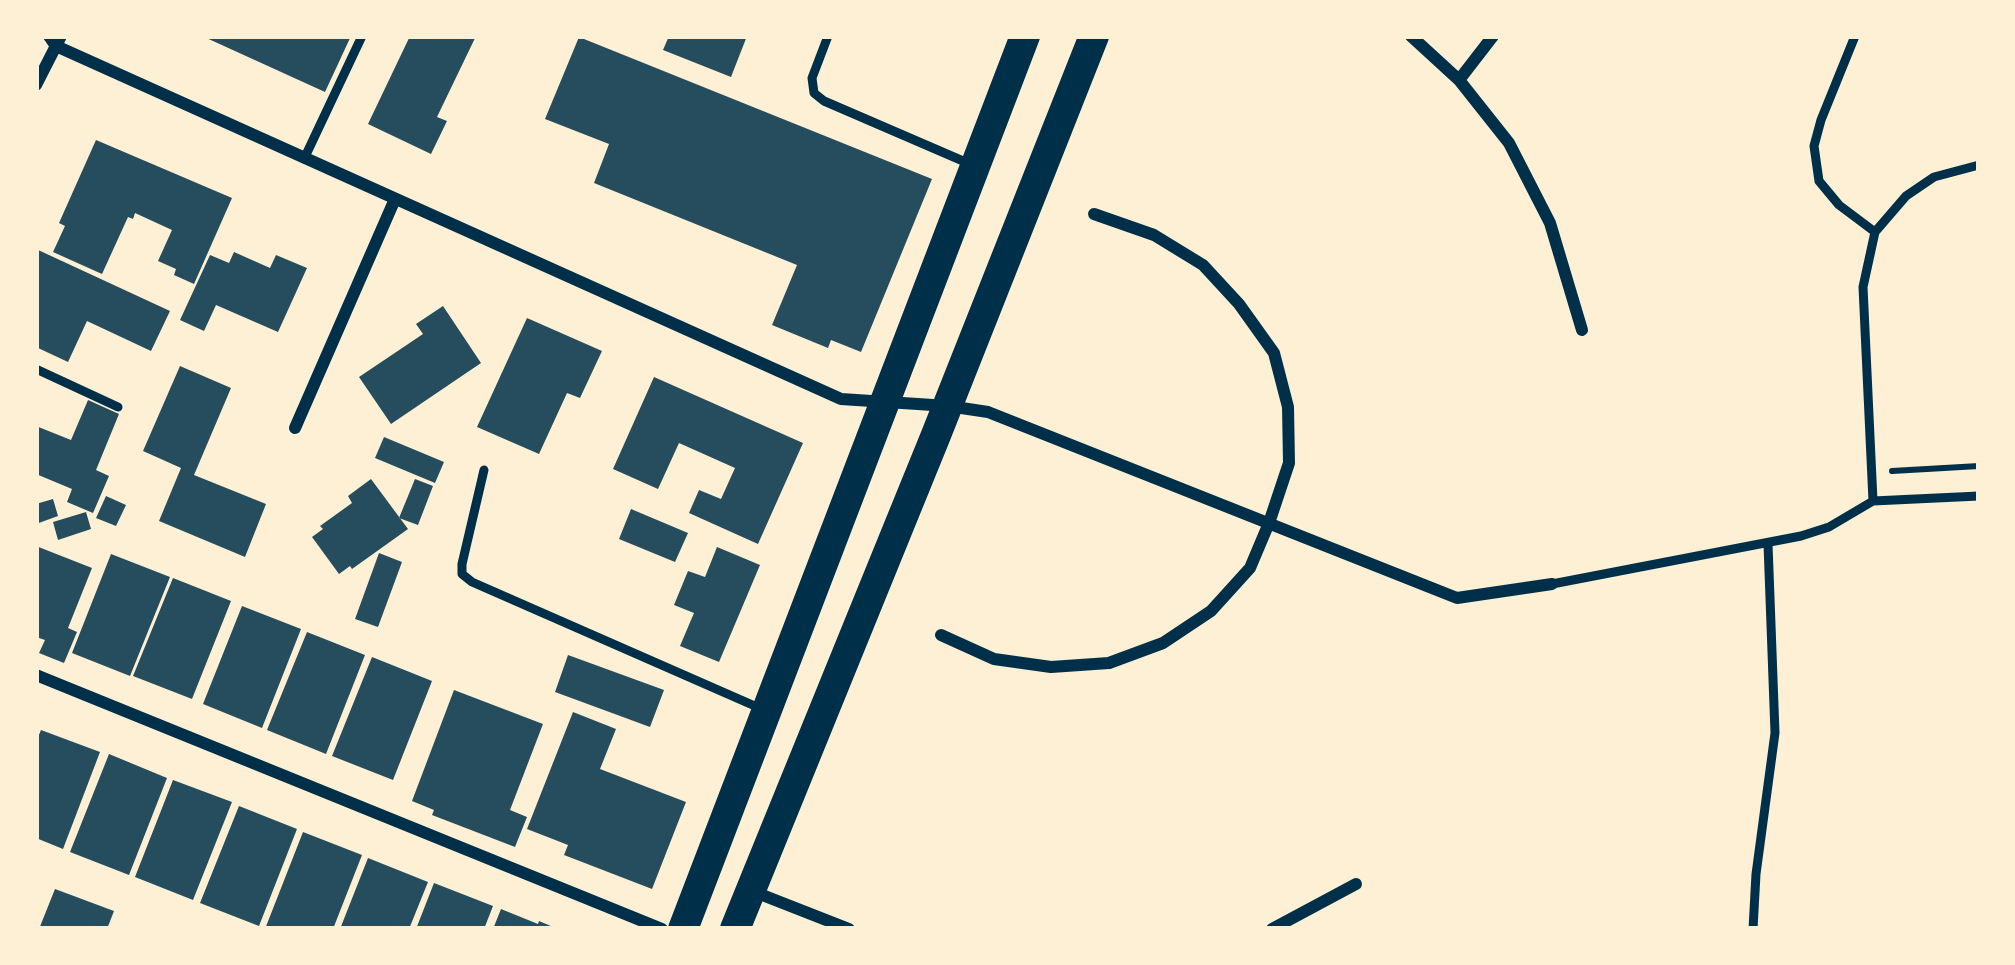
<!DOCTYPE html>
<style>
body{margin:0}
#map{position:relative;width:2015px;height:965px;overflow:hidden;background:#fdf0d5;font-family:"PT Sans",sans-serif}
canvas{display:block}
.frame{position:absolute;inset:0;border:39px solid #fdf0d5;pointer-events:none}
</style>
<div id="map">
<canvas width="2015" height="965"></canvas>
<div class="frame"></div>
</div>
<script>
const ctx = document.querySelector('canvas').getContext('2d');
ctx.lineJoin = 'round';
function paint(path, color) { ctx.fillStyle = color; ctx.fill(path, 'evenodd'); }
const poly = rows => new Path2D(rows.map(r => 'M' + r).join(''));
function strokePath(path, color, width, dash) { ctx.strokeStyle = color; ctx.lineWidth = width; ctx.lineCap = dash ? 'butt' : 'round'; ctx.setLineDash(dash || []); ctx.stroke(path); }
paint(poly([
 [202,36,351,36,325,92],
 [410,36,476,36,437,117,447,121,431,154,368,124],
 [669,36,747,36,731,77,663,50],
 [579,37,932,179,861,352,831,340,828,348,772,325,797,265,594,183,609,144,545,119],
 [96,140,232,198,194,284,174,275,176,269,158,261,172,230,135,213,133,219,128,217,102,274,53,252,65,226,59,223],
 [36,249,170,311,151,351,87,321,68,362,36,347],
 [234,252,270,268,276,255,307,268,278,332,216,305,204,331,180,320,210,255,229,263],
 [443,306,481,363,391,424,359,377,423,334,416,324],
 [527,318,602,351,580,398,567,393,539,454,477,427],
 [180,366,231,388,194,475,266,504,245,557,159,521,181,468,143,451],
 [654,377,803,443,758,544,689,513,699,490,721,499,735,468,679,443,658,489,613,469],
 [88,400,119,414,96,470,109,476,93,513,67,502,72,489,36,474,36,426,71,440],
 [384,437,444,462,435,483,375,458],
 [371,479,408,529,352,569,350,566,339,574,312,537,323,529,320,526,352,503,348,496],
 [415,479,433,486,418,525,399,518],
 [106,496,126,505,116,526,96,518],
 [53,499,58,516,36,524,36,504],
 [631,509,688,533,675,562,619,539],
 [86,512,91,529,58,540,53,522],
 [36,546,92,568,68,628,77,632,64,663,39,653,45,640,36,637],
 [717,547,760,565,719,662,680,646,694,613,674,605,688,571,705,577],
 [379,553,402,562,378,627,355,619],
 [111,554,170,577,130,676,72,653],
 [173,578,231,601,192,699,133,676],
 [242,606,301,629,262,728,203,704],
 [307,632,365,655,326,754,267,730],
 [568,655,664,690,650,727,555,692],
 [372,657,432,681,393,780,332,756],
 [454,690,543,724,510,810,527,817,515,847,432,815,434,810,412,801],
 [573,712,616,729,600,769,686,802,652,889,564,855,568,845,527,829],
 [41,730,100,752,63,849,36,838,36,742],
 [109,754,167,778,129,875,70,852],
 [173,780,232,802,193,900,135,877],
 [239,806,297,829,259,926,200,903],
 [303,832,362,855,333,929,265,929],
 [368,858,428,882,409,929,340,929],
 [434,883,493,906,484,929,416,929],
 [55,889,114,911,107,929,39,929],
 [501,909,538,924,539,921,558,929,493,929]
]), '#264d5e');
strokePath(poly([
 [1892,471,1979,466]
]), '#003049', 6);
strokePath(poly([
 [828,36,812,78,814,93,824,101,970,164],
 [1855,36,1821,120,1814,146,1819,181,1839,205,1875,232],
 [304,159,362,36],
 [36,369,118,407],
 [484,470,462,564,462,574,472,582,764,710],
 [1873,501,1863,287,1875,232,1906,196,1934,177,1979,165],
 [1552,584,1801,536,1829,527,1873,501,1979,496],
 [1753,929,1756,874,1775,733,1768,544]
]), '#003049', 9);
strokePath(poly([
 [49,36,56,46,841,399,948,406,988,412,1457,598,1552,584],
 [1411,36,1459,80,1509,143,1550,223,1582,330],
 [1459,80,1493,36],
 [36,85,61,36],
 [295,428,395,199],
 [941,635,994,659,1051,667,1109,663,1163,643,1211,611,1250,568,1269,523,1289,463,1288,407,1274,353,1239,304,1203,265,1154,235,1094,214],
 [36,675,662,929],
 [752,891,849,929],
 [1272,929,1356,884]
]), '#003049', 12);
strokePath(poly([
 [683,929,1025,36],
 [735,929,936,435,1094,36]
]), '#003049', 30);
</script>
